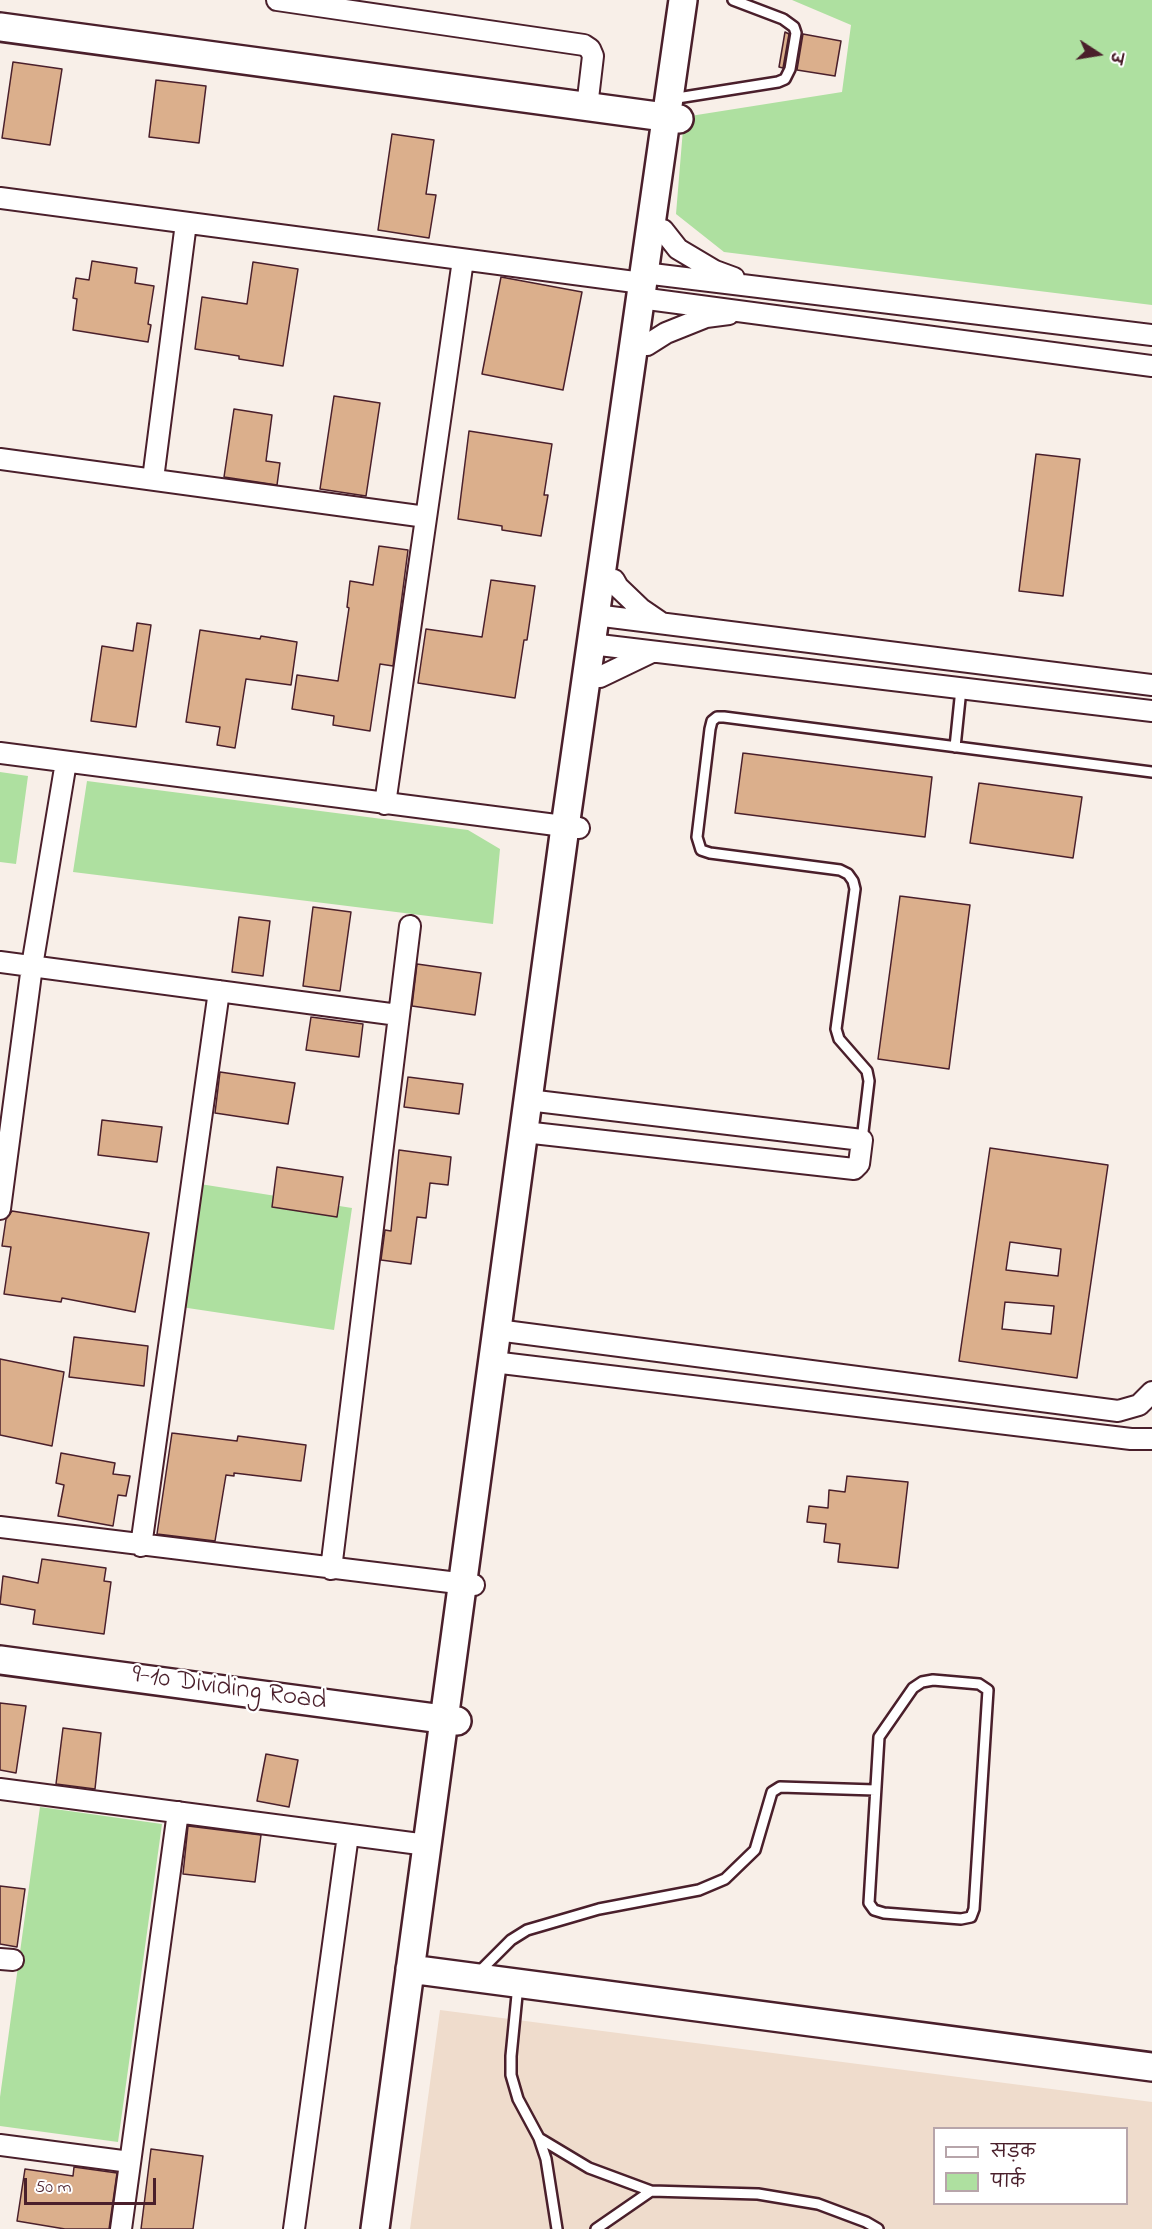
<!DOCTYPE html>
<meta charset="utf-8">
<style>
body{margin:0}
#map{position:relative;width:1152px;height:2229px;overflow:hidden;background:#f8efe8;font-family:"Indie Flower","Playpen Sans Deva",sans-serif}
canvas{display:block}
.legend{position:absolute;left:933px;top:2127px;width:195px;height:78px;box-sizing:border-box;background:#fff;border:2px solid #b7a5aa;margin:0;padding:8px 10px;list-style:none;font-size:18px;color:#4a1f2b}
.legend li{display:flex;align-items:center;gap:12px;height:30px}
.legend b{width:30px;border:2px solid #b7a5aa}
.north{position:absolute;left:1068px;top:24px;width:60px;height:60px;-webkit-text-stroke:4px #fff;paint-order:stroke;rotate:102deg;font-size:16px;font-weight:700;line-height:24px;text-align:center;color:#4a1f2b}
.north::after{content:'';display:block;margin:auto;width:21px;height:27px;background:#4a1f2b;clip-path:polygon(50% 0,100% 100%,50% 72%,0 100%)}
.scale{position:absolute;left:24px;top:2178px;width:132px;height:27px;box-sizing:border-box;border:3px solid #4a1f2b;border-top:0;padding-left:8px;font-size:18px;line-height:21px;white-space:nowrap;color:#4a1f2b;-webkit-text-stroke:4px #fff;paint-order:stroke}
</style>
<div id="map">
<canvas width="1152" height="2229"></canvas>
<ul class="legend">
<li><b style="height:8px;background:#fff"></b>सड़क</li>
<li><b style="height:16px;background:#aee0a0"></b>पार्क</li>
</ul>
<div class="north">उ</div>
<div class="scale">50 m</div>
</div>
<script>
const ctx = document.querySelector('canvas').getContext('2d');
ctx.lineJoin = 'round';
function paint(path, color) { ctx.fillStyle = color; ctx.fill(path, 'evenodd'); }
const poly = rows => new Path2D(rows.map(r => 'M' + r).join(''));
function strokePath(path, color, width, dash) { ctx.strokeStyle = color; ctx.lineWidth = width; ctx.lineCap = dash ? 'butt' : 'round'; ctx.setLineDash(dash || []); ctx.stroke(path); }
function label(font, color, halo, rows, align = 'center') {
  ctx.font = font + ' "Indie Flower",sans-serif'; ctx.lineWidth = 4.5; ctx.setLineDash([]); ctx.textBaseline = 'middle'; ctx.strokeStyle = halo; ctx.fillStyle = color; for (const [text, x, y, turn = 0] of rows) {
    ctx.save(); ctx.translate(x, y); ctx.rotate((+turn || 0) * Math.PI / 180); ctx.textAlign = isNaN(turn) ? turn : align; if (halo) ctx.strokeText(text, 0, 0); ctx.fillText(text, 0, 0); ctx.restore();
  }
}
paint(poly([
 [440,2010,1152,2102,1152,2229,410,2229],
 [934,2128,1126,2128,1126,2204,934,2204]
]), '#efdccc');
paint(poly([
 [792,0,1152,0,1152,305,724,252,676,214,684,117,842,92,851,25],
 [0,772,28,776,16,864,0,862],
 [87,781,468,830,500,849,493,924,73,872],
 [200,1184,352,1208,334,1330,181,1307],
 [40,1807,162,1824,118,2142,0,2126,0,2097]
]), '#aee0a0');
const building = poly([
 [785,32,789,34,783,68,779,67,785,32],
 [803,34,841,41,835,76,797,70,803,34],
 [13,62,62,69,50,145,2,138,13,62],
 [156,80,206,86,199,143,149,137,156,80],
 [392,134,434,140,426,194,436,195,429,238,378,230,392,134],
 [92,261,137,268,135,283,154,286,148,324,151,325,148,342,73,330,77,299,73,298,76,278,89,280,92,261],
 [253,262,298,269,283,366,239,359,239,356,195,349,202,297,247,304,253,262],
 [501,277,582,292,563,390,482,374,501,277],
 [334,396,380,403,366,496,320,489,334,396],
 [234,409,272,415,266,461,280,463,277,485,224,477,234,409],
 [469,431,552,444,544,495,548,495,541,536,502,530,502,526,458,519,469,431],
 [1036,454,1080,459,1063,596,1019,591,1036,454],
 [379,546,408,550,393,666,380,664,370,731,333,725,334,716,292,709,297,675,338,681,349,608,347,607,350,581,373,585,379,546],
 [491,580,535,586,527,640,524,640,515,698,418,683,426,629,482,637,491,580],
 [137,623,151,625,136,727,91,721,102,646,133,651,137,623],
 [200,630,260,639,261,636,297,642,291,685,246,679,235,748,217,745,220,727,186,722,200,630],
 [743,753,932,777,925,837,735,813,743,753],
 [979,783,1082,797,1073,858,970,843,979,783],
 [900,896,970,905,949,1069,878,1059,900,896],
 [313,907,351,912,340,991,303,986,313,907],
 [239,917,270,921,263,976,232,972,239,917],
 [417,964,481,973,475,1015,412,1006,417,964],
 [311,1017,363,1024,359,1057,306,1050,311,1017],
 [220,1072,295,1083,288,1124,215,1113,220,1072],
 [408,1077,463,1084,459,1114,404,1107,408,1077],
 [102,1120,162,1127,157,1162,98,1155,102,1120],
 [990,1148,1108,1165,1077,1378,959,1361,990,1148],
 [1010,1242,1061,1249,1058,1276,1006,1270,1010,1242],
 [1005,1302,1054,1306,1051,1334,1002,1329,1005,1302],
 [399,1150,451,1157,448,1185,430,1183,426,1218,417,1217,411,1264,381,1260,385,1230,391,1231,399,1150],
 [277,1167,343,1177,337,1217,272,1207,277,1167],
 [12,1211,149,1233,135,1312,62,1298,61,1302,4,1294,11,1247,2,1246,6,1219,12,1211],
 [74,1337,148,1346,144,1386,69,1377,74,1337],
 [0,1359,64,1372,52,1446,0,1435,0,1359],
 [172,1433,237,1441,238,1436,306,1445,301,1481,234,1473,234,1476,226,1475,215,1541,157,1534,172,1433],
 [61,1453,115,1463,113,1474,130,1476,126,1496,118,1495,113,1526,58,1516,64,1485,56,1483,61,1453],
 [847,1476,908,1482,898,1568,838,1562,840,1544,824,1542,826,1524,807,1522,809,1506,828,1508,829,1490,845,1492,847,1476],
 [42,1559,106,1568,104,1581,111,1582,104,1634,33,1624,35,1610,0,1604,3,1576,38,1583,42,1559],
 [0,1703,26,1706,16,1773,0,1770,0,1703],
 [63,1728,101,1733,95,1789,56,1784,63,1728],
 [266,1754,298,1760,289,1807,257,1801,266,1754],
 [188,1826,261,1835,255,1882,183,1874,188,1826],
 [0,1886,25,1889,17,1947,0,1944,0,1886],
 [151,2149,203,2156,193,2229,141,2229,151,2149],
 [74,2167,117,2173,109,2229,65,2229,17,2221,25,2169,73,2176,74,2167]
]);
paint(building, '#dbaf8c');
strokePath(building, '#4a1f2b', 1.5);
const lane = poly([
 [671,99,778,82,785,79,790,69,796,33,794,27,783,19,733,0],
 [955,747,961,689],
 [862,1140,869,1081,867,1071,839,1039,836,1029,855,889,853,881,848,874,840,870,710,853,701,850,697,837,710,729,712,721,717,717,724,717,1152,772],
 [933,1680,979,1684,988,1690,974,1909,971,1917,961,1919,884,1913,874,1910,869,1903,879,1737,913,1688,922,1682,933,1680],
 [478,1973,511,1940,527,1930,599,1909,699,1890,725,1879,755,1850,772,1792,780,1787,875,1790],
 [518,1985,511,2056,511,2075,518,2099,539,2138,589,2168,651,2191,758,2194,818,2204,866,2222,878,2229],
 [539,2138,546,2159,557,2229],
 [596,2229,651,2191]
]);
const street = poly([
 [277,0,584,45,590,49,593,56,587,107],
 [0,198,642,283],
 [663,230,678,249,715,271,734,278],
 [644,273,1152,335],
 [640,298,1152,366],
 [647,345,666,333,706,317,729,314],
 [0,459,426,517],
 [153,479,186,223],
 [614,580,618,587,641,609,660,622],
 [595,615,1152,685],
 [591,644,1152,711],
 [600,677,652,652],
 [0,753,579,828],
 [385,804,463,260],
 [0,962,398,1015],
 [524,1132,854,1169,859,1164,862,1140,528,1100],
 [0,1209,32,966,66,762],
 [497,1330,1118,1411,1139,1405,1152,1392],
 [493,1362,1131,1439,1152,1439],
 [0,1527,474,1585],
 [141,1546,219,991],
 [331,1569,410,926],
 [0,1789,427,1845],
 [0,1959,13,1960],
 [0,2145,130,2162],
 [121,2229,178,1812],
 [294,2229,348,1835]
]);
const secondary = poly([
 [0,27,679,119],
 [0,1660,457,1721],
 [410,1969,1152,2067],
 [375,2229,565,827,683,0]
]);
strokePath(lane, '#4a1f2b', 14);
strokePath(street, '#4a1f2b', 24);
strokePath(secondary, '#4a1f2b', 32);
strokePath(lane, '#fff', 9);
strokePath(street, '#fff', 20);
strokePath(secondary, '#fff', 27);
label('27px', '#4a1f2b', '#fff', [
 ["9-10 Dividing Road",229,1690,8]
]);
</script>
